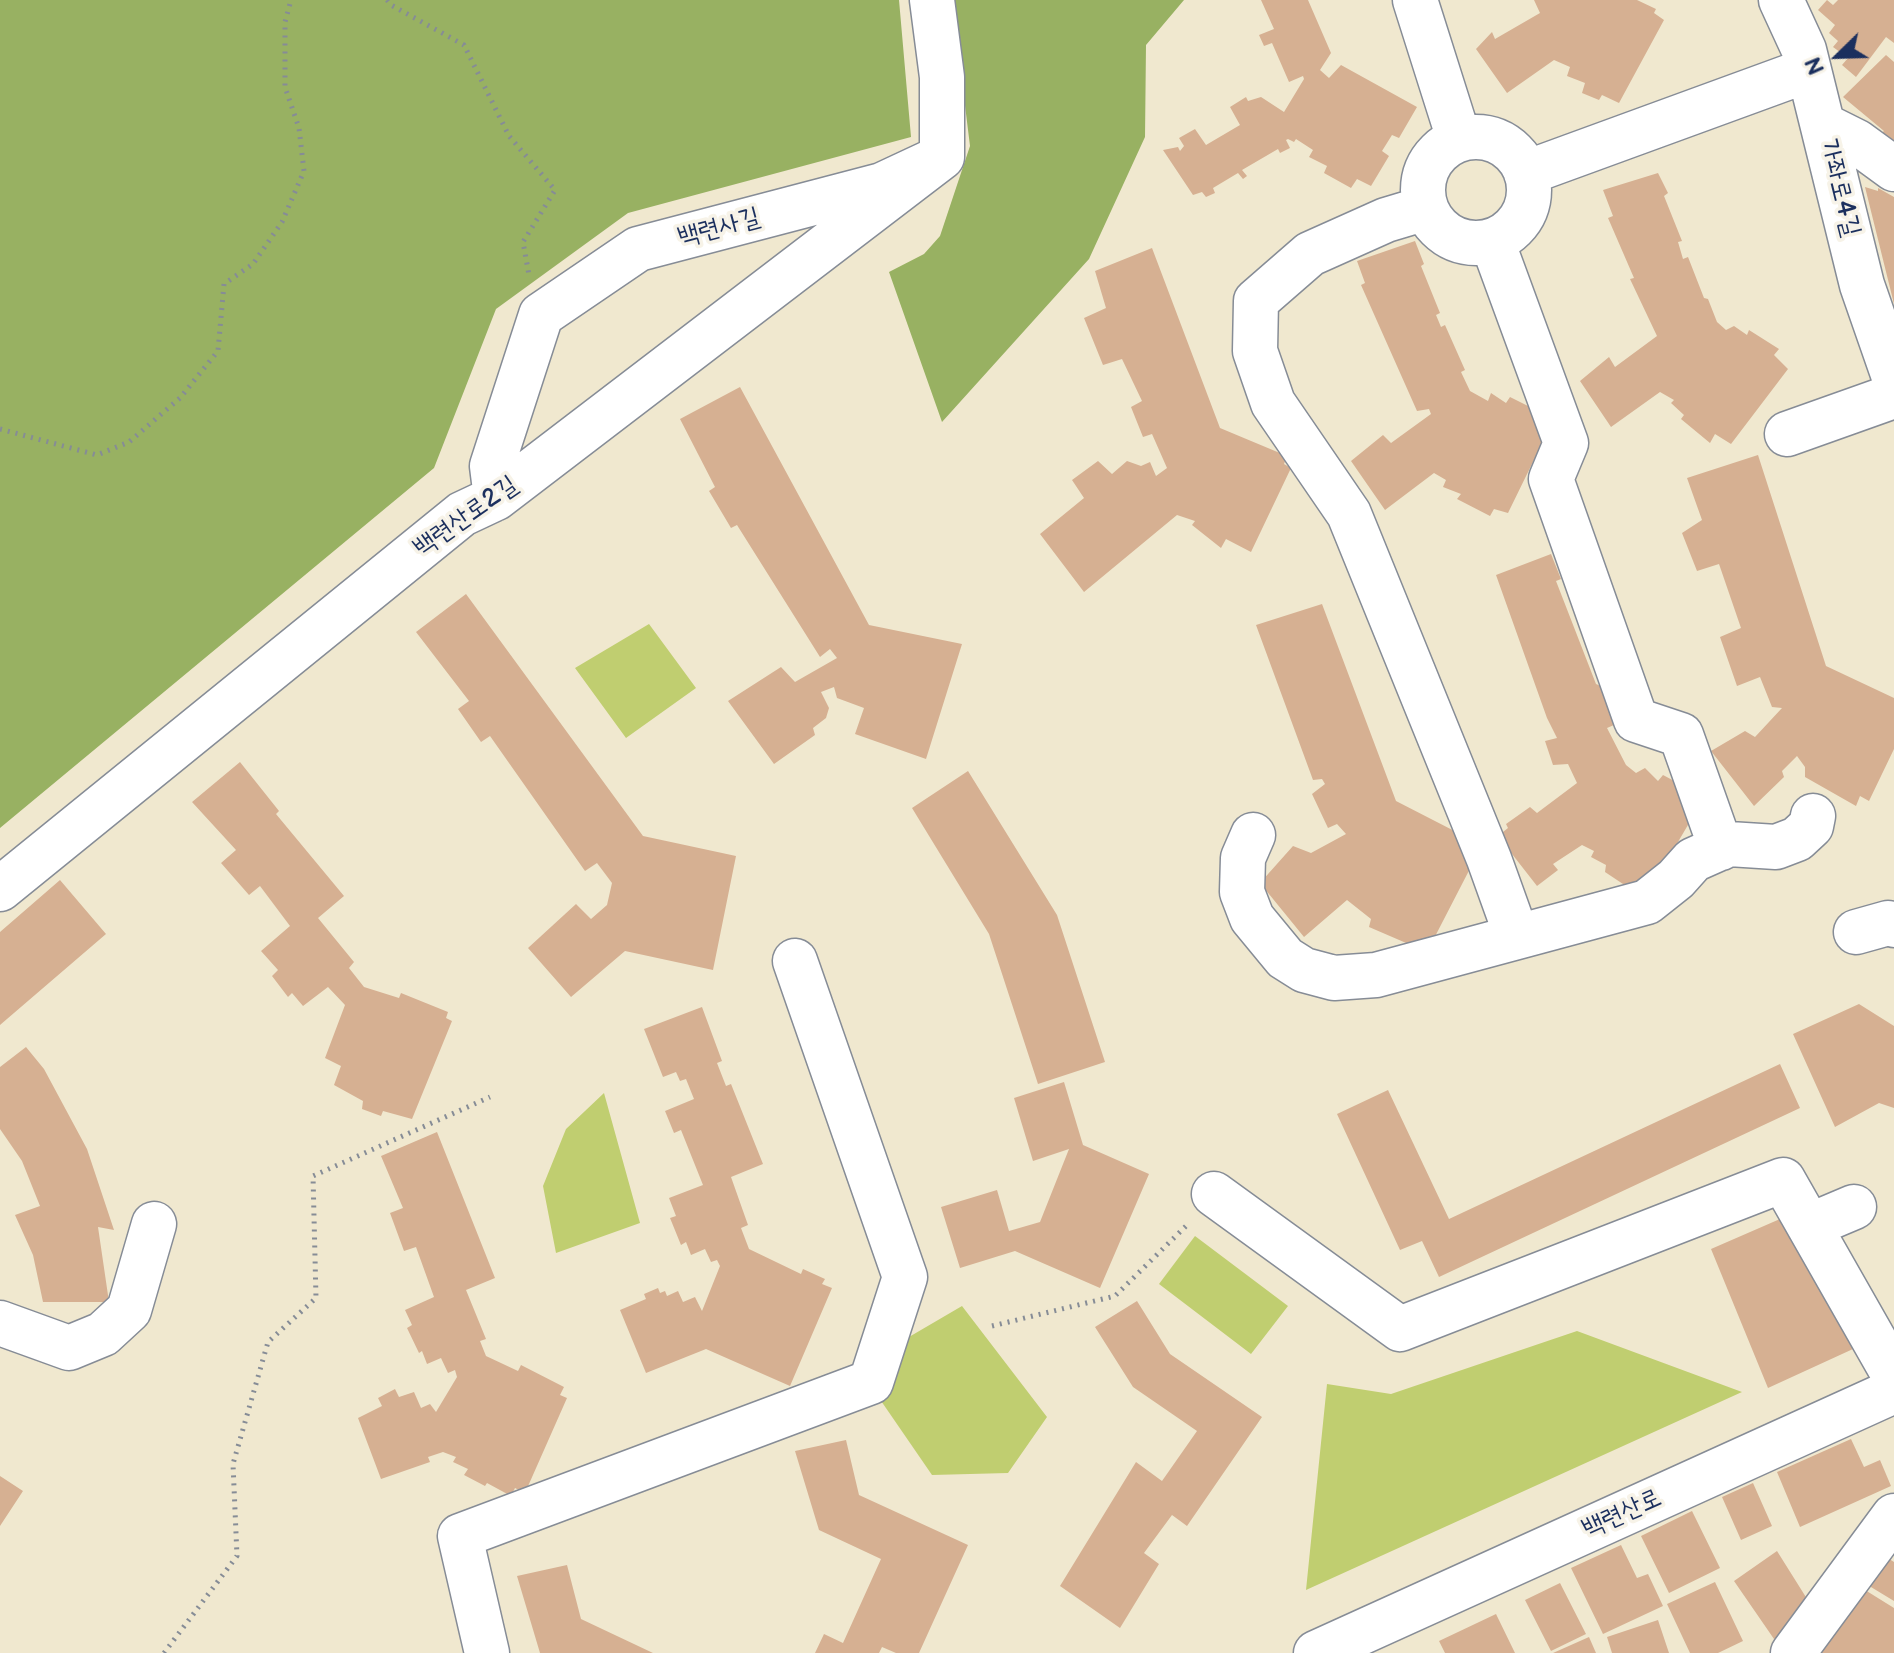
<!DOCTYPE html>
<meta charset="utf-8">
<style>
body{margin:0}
#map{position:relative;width:1894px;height:1653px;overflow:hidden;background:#f0e8cf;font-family:"Balsamiq Sans",sans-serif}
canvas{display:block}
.north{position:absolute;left:1798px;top:16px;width:80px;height:80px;-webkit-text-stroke:6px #f7f3e8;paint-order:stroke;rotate:247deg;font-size:22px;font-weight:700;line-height:32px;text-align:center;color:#1b2f5e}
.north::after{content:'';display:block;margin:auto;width:28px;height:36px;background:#1b2f5e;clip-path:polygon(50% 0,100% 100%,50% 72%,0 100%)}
</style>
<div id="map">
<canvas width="1894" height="1653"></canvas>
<div class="north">N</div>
</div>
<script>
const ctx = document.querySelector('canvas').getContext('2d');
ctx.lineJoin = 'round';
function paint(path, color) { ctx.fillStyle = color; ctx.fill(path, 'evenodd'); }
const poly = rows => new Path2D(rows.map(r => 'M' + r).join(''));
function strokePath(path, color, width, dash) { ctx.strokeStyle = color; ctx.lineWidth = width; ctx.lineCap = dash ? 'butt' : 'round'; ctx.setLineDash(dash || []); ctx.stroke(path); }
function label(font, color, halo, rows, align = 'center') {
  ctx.font = font + ' "Balsamiq Sans","Poor Story",sans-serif'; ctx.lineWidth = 7; ctx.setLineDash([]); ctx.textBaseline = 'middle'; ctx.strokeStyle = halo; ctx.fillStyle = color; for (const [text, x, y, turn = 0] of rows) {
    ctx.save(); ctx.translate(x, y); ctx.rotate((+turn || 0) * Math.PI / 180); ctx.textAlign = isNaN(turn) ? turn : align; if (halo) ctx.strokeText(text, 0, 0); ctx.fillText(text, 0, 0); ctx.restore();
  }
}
paint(poly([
 [649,624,696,688,626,738,575,668],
 [604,1093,640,1223,556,1253,543,1186,566,1129],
 [1195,1236,1288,1306,1251,1354,1159,1284],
 [962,1306,1047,1417,1008,1473,932,1475,877,1395,897,1344],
 [1577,1331,1742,1392,1306,1590,1327,1384,1391,1394]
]), '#c0ce70');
paint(poly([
 [0,0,899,0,911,137,628,213,496,309,434,468,0,828],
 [952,0,1184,0,1146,45,1145,137,1089,259,942,422,889,272,924,254,940,236,970,146]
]), '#98b162');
paint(poly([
 [1261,0,1308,0,1331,53,1320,70,1329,78,1341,65,1417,107,1399,138,1392,135,1382,151,1389,156,1371,186,1357,179,1351,188,1324,173,1327,166,1309,157,1313,150,1296,139,1294,142,1288,139,1286,140,1290,148,1280,153,1278,149,1242,170,1247,176,1243,179,1238,173,1213,188,1215,193,1206,197,1202,192,1193,195,1163,150,1178,147,1180,151,1184,146,1179,138,1195,129,1206,145,1240,125,1230,107,1246,97,1248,101,1261,97,1284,112,1304,79,1303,76,1289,82,1272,43,1264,46,1259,35,1274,29],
 [1534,0,1637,0,1656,9,1654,13,1664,20,1619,103,1602,95,1599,100,1582,93,1585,83,1567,76,1570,67,1554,60,1507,93,1476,49,1492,32,1495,39,1540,13],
 [1827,0,1833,5,1838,0,1894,0,1894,43,1886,37,1856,77,1842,65,1848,58,1833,47,1838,41,1829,33,1835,25,1818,10],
 [1886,55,1894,62,1894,152,1878,136,1884,131,1843,97],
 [1658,173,1668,193,1664,196,1682,241,1678,242,1683,259,1688,257,1704,298,1708,299,1717,322,1726,330,1734,326,1747,335,1749,330,1779,349,1774,355,1788,369,1731,444,1715,434,1710,443,1681,419,1684,415,1671,403,1674,400,1660,392,1611,427,1580,381,1609,357,1615,367,1657,336,1630,279,1634,278,1608,218,1613,216,1603,190],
 [1865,187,1878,191,1878,188,1894,197,1894,304],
 [1415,241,1424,264,1421,266,1440,313,1436,315,1441,327,1445,325,1465,370,1461,372,1470,391,1488,401,1491,393,1506,403,1510,397,1540,412,1550,427,1508,513,1494,509,1490,516,1457,499,1461,494,1443,487,1446,480,1434,473,1385,510,1351,461,1383,435,1391,443,1431,414,1429,409,1417,411,1361,285,1365,283,1357,261],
 [1152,248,1220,428,1287,456,1284,464,1291,468,1251,552,1226,539,1221,548,1192,525,1195,521,1177,515,1084,592,1040,534,1084,498,1072,480,1098,461,1112,474,1127,461,1141,466,1150,462,1156,476,1167,468,1152,434,1143,437,1131,407,1142,401,1122,359,1103,365,1084,318,1106,308,1095,271],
 [740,387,869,625,962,644,926,759,855,734,864,708,837,698,834,687,821,692,829,708,826,718,813,728,815,735,774,764,728,701,781,667,795,682,837,658,830,649,820,657,737,525,731,528,709,491,715,487,680,419],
 [1758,455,1826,666,1894,698,1894,749,1869,801,1860,796,1856,806,1805,777,1805,767,1797,756,1782,771,1784,777,1754,806,1711,751,1745,731,1755,737,1782,708,1772,707,1760,677,1737,686,1720,637,1741,628,1719,564,1697,571,1682,533,1702,520,1687,478],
 [1551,554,1561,579,1556,581,1596,684,1603,687,1614,725,1607,728,1626,765,1636,773,1645,768,1658,781,1663,775,1693,791,1698,808,1652,886,1637,881,1632,890,1605,872,1606,865,1591,857,1594,851,1582,845,1553,864,1558,870,1537,886,1498,836,1508,828,1506,824,1530,807,1537,813,1577,783,1568,764,1553,765,1545,741,1557,738,1547,718,1496,575],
 [466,594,643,836,736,856,713,970,625,951,571,997,528,948,576,904,591,919,607,905,612,883,597,863,585,871,490,736,481,742,458,709,469,701,416,632],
 [1322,604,1396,801,1468,838,1476,857,1427,952,1369,927,1371,919,1347,900,1304,937,1260,883,1293,846,1311,853,1346,834,1337,824,1328,828,1312,794,1325,784,1322,779,1313,780,1256,625],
 [240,762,279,811,276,814,344,896,318,918,354,962,349,968,364,987,399,998,401,993,448,1012,446,1018,452,1021,412,1119,383,1111,381,1116,362,1109,363,1101,334,1085,341,1066,325,1058,345,1005,328,987,303,1006,292,993,288,997,272,976,278,970,261,951,290,926,260,886,249,895,221,863,236,850,192,802],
 [968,771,1057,915,1105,1062,1038,1084,989,934,912,808],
 [60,880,106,934,0,1025,0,932],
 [1859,1004,1894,1026,1894,1108,1879,1103,1835,1127,1793,1034],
 [702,1007,722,1061,717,1063,726,1086,731,1084,763,1164,731,1177,748,1225,741,1228,749,1249,801,1274,803,1269,825,1279,822,1284,832,1288,790,1386,706,1349,646,1373,620,1310,646,1299,644,1294,658,1288,660,1293,665,1291,667,1296,678,1291,683,1302,695,1297,702,1311,720,1266,717,1260,711,1262,705,1249,691,1255,686,1242,681,1245,670,1218,676,1216,669,1198,703,1185,681,1130,674,1133,665,1111,694,1099,686,1079,680,1081,676,1072,663,1077,644,1029],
 [26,1047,44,1069,87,1149,114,1230,98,1227,109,1302,43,1302,33,1255,15,1215,40,1206,22,1161,0,1129,0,1067],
 [1780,1064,1800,1108,1439,1277,1422,1241,1400,1250,1337,1114,1388,1090,1449,1219],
 [1064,1082,1083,1145,1149,1174,1100,1288,1015,1251,960,1268,941,1207,997,1190,1009,1231,1040,1222,1069,1149,1033,1161,1014,1098],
 [437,1132,495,1278,466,1290,486,1339,480,1341,486,1356,518,1371,521,1365,564,1387,560,1395,567,1398,525,1493,515,1488,511,1496,487,1483,485,1486,464,1475,468,1469,453,1462,456,1457,443,1452,428,1457,430,1462,381,1479,358,1418,382,1406,378,1398,395,1389,399,1397,414,1392,421,1408,430,1404,436,1412,457,1377,455,1370,448,1373,441,1358,427,1364,422,1351,419,1353,407,1328,412,1325,405,1310,434,1297,416,1247,404,1251,390,1213,403,1208,381,1156],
 [1780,1219,1853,1349,1768,1388,1711,1249],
 [1137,1301,1170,1354,1262,1417,1187,1526,1172,1515,1144,1553,1159,1564,1120,1628,1060,1586,1136,1462,1162,1481,1197,1431,1133,1387,1095,1327],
 [1851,1439,1864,1467,1880,1460,1891,1486,1800,1527,1777,1472],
 [846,1440,859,1495,968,1545,919,1653,896,1653,882,1647,879,1653,815,1653,824,1634,843,1643,881,1559,819,1530,795,1451],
 [0,1476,23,1491,0,1526],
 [1753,1483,1772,1526,1741,1540,1722,1497],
 [1692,1511,1720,1568,1669,1593,1641,1536],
 [1621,1545,1637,1578,1648,1574,1663,1606,1603,1634,1571,1568],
 [1777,1551,1809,1602,1798,1624,1774,1639,1734,1581],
 [1883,1555,1894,1562,1894,1601,1866,1584],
 [567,1565,581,1619,653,1653,540,1653,517,1576],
 [1715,1582,1743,1641,1718,1653,1690,1653,1667,1604],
 [1560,1583,1586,1634,1551,1651,1525,1600],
 [1857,1585,1894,1608,1894,1653,1815,1653],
 [1496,1614,1515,1653,1445,1653,1439,1641],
 [1658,1620,1669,1653,1612,1653,1607,1637],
 [1589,1637,1596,1653,1553,1653]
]), '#d6b092');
const street = poly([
 [1415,0,1459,139],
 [1781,0,1804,50,1862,285,1894,377],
 [1823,125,1857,142,1894,169],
 '1423 190a53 53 0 1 1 106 0a53 53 0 1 1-106 0Z',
 [1526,173,1808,70],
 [1426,208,1386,220,1310,254,1256,301,1255,351,1273,403,1349,514,1489,859,1517,937],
 [1492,241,1566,443,1551,479,1636,720,1681,735,1721,848],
 [1787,434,1894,396],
 [496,498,492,466,541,315,638,249,882,185,942,157,942,77,932,0],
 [1253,835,1243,858,1242,892,1252,918,1285,958,1304,970,1334,978,1376,975,1647,902,1676,879,1693,860,1729,844,1776,847,1797,839,1811,826,1813,816],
 [0,889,462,514,496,498,942,157],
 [1856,932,1888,923,1894,925],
 [1214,1194,1400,1329,1783,1180,1894,1375],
 [1809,1226,1854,1207],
 [0,1323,69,1348,103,1334,129,1310,154,1224],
 [487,1653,460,1536,871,1382,905,1277,795,961],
 [1793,1653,1894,1516]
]);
const secondary = poly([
 [1316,1653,1894,1391]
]);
strokePath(street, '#868c96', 47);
strokePath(secondary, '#868c96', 47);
strokePath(poly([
 [387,0,391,5,464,45,509,136,555,190,523,242,529,275],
 [0,429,97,455,129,442,180,398,218,351,224,284,253,264,282,222,304,171,299,128,285,87,285,22,291,0],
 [992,1326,1115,1296,1187,1225],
 [164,1653,237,1556,233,1464,268,1342,316,1298,313,1176,490,1097]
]), '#868c96', 5, [2, 6]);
strokePath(street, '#fff', 44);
strokePath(secondary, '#fff', 44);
label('26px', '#1b2f5e', '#f7f3e8', [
 ["가좌로4길",1839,188,76],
 ["백련사길",719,228,-15],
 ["백련산로2길",466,517,-35],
 ["백련산로",1622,1514,-24]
]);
</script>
